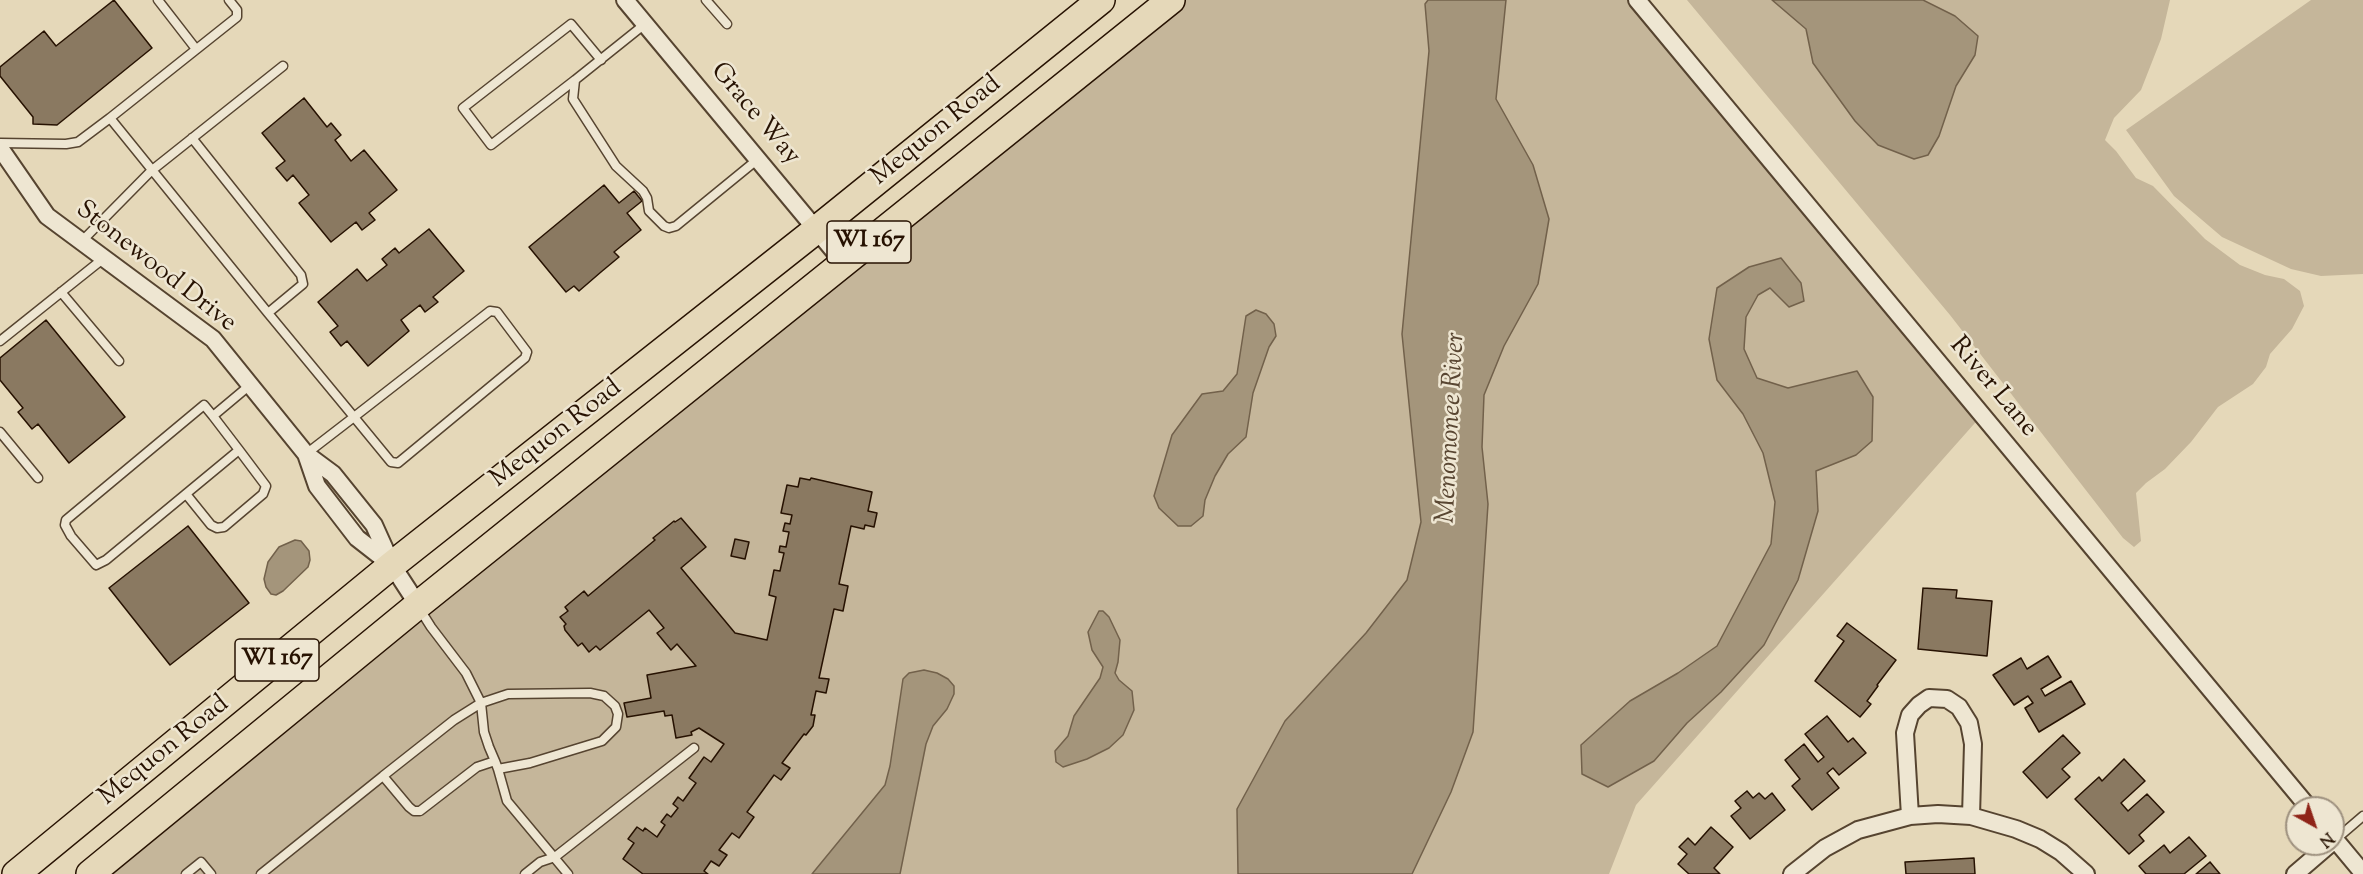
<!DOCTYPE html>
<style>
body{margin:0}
#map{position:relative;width:2363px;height:874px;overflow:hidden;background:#e5d8b9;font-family:"Sorts Mill Goudy",serif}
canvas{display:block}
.north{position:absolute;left:2285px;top:796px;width:60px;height:60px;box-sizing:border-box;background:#eee6d2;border:2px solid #9e917f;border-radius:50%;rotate:140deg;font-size:16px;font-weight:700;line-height:24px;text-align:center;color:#271202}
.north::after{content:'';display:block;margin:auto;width:21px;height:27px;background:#8f2418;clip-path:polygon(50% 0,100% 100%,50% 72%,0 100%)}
</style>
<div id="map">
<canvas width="2363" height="874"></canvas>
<div class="north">N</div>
</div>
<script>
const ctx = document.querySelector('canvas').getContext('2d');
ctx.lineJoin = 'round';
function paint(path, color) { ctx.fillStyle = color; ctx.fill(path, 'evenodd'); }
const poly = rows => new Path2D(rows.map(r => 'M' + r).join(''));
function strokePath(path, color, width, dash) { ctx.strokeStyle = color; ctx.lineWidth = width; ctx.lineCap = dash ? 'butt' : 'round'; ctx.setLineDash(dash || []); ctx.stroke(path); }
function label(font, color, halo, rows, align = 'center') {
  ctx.font = font + ' "Sorts Mill Goudy",serif'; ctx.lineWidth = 5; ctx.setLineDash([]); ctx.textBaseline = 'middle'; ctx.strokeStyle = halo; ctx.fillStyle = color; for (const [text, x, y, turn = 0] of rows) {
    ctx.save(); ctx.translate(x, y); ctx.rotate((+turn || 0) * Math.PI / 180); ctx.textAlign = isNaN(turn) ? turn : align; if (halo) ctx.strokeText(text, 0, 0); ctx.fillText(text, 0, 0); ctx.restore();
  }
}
paint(poly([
 [1171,0,1637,0,1982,415,1636,805,1609,874,94,874],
 [1687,0,2170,0,2161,39,2141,90,2114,118,2105,140,2116,151,2136,178,2153,186,2205,239,2240,265,2265,275,2284,279,2300,291,2304,306,2292,329,2270,354,2266,367,2253,384,2218,407,2191,442,2165,469,2146,483,2136,493,2141,541,2134,547,2123,538,1950,315],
 [2311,0,2363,0,2363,274,2321,276,2291,269,2222,237,2174,196,2126,130]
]), '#c5b69a');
const water = poly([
 [1428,0,1506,0,1496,99,1533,165,1549,219,1538,284,1504,346,1484,395,1482,447,1488,504,1473,732,1451,792,1412,874,1238,874,1237,809,1285,721,1366,633,1407,580,1421,522,1402,334,1429,51,1425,4,1428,0],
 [1772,0,1923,0,1955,16,1978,36,1975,55,1956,86,1939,136,1928,155,1914,159,1878,145,1855,121,1813,63,1806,29,1772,0],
 [1781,258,1801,283,1804,301,1789,307,1770,288,1758,295,1746,317,1744,349,1757,378,1788,388,1857,371,1873,397,1872,441,1856,455,1816,471,1818,511,1798,580,1764,645,1721,692,1687,723,1654,761,1608,787,1582,774,1581,745,1630,701,1678,673,1717,646,1771,544,1775,502,1763,453,1743,414,1717,380,1709,339,1717,288,1749,267,1781,258],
 [1256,310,1266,314,1274,324,1276,336,1269,347,1253,393,1246,437,1228,454,1215,476,1205,500,1203,516,1191,526,1178,526,1159,508,1154,496,1172,435,1202,394,1223,391,1237,374,1246,316,1256,310],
 [295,540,301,541,309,551,310,560,308,567,283,591,276,595,271,594,266,587,264,579,268,562,279,547,295,540],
 [1099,611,1103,611,1109,617,1120,640,1118,662,1115,673,1119,680,1132,691,1134,710,1123,735,1109,748,1087,759,1063,767,1056,762,1055,751,1068,736,1074,716,1100,678,1103,667,1092,650,1088,632,1099,611],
 [924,670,937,673,948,679,954,686,954,694,947,709,933,726,926,744,900,874,812,874,885,785,890,766,903,679,909,673,924,670]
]);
paint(water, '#a4957b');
strokePath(water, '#72614b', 1.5);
const building = poly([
 [114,0,152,48,57,125,33,124,33,117,0,76,0,67,44,31,56,46,114,0],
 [304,98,327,127,331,123,341,135,335,140,351,161,364,150,397,190,369,213,375,220,362,230,356,222,331,242,299,203,309,195,293,175,287,181,276,168,285,161,262,133,304,98],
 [604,185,619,203,634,191,642,201,627,213,641,230,614,252,619,257,601,272,579,291,574,286,566,292,529,247,604,185],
 [429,229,464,271,433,297,438,302,425,312,420,305,401,320,409,331,368,366,347,341,341,346,330,332,338,326,318,302,357,269,367,281,387,265,382,259,395,248,399,253,429,229],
 [46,320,125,417,69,463,38,424,32,429,18,412,23,408,0,380,0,358,46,320],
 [800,478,810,480,811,478,872,492,868,511,877,513,874,527,865,525,864,529,851,526,839,584,848,586,843,611,834,609,819,678,829,679,826,693,816,691,811,715,815,715,813,726,806,735,804,734,782,763,790,768,781,780,774,775,747,812,754,817,739,838,732,833,719,850,727,855,719,866,711,861,704,871,708,874,643,874,623,859,634,843,628,839,637,827,643,831,645,828,657,837,665,825,661,822,667,814,671,817,678,808,673,804,678,797,683,801,696,783,689,778,704,757,711,762,724,744,699,728,691,732,692,735,676,738,672,715,665,716,664,711,627,717,624,703,651,698,647,675,696,666,677,644,671,650,657,633,664,628,649,610,600,650,596,646,589,652,582,643,578,646,565,630,564,626,566,624,560,617,568,611,565,607,584,591,588,596,655,540,653,538,674,521,675,522,681,518,706,547,681,568,735,633,767,640,776,597,769,595,774,570,780,571,784,553,779,552,780,546,786,547,789,532,783,531,785,523,790,524,792,515,781,513,787,485,798,487,800,478],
 [188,526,249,603,170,665,109,588,188,526],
 [735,539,749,542,745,559,731,556,735,539],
 [1923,588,1957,590,1956,598,1992,601,1987,656,1918,649,1923,588],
 [1847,623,1896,660,1877,685,1878,686,1867,701,1871,704,1860,717,1815,681,1844,641,1837,636,1847,623],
 [2048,656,2061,677,2041,689,2045,696,2071,681,2085,704,2039,732,2025,708,2033,703,2028,696,2014,705,1993,675,2021,658,2027,669,2048,656],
 [1827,716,1848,742,1853,738,1866,753,1839,775,1833,768,1827,773,1839,788,1812,810,1792,786,1800,779,1785,760,1804,744,1818,762,1824,757,1805,734,1827,716],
 [2063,735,2080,753,2062,769,2070,777,2047,798,2023,772,2063,735],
 [2124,759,2145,781,2121,803,2128,811,2147,794,2164,812,2139,835,2144,841,2129,854,2075,799,2099,777,2102,781,2124,759],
 [1747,791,1753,798,1759,793,1765,799,1772,793,1785,810,1750,839,1731,816,1741,808,1735,801,1747,791],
 [1711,827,1733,847,1714,868,1720,874,1689,874,1678,864,1687,854,1679,847,1688,838,1695,845,1711,827],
 [2189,837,2206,856,2184,874,2146,874,2139,866,2164,845,2170,853,2189,837],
 [1974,858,1975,874,1906,874,1905,862,1974,858],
 [2210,862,2220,874,2196,874,2210,862]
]);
paint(building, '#8a7961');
strokePath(building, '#271202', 1.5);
const lane = poly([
 [158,0,196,49],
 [229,0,237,10,237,17,110,118,268,313],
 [706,0,727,24],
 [645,24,575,80,573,99,616,166,643,191,647,198,649,211,664,226,669,228,676,226,758,159],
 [575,80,491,145,463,108,571,24,601,60],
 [192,138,301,275,303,284,268,313,354,417,391,462,398,463,525,358,527,352,497,312,490,311,354,417,306,454],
 [0,143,66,144,78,142,110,118],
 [81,242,151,171,283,66],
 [61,292,119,361],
 [0,341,104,258],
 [213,416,239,450,106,560,96,565,71,536,65,525,66,520,204,405,213,416,250,385],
 [0,432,38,478],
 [186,494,211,525,217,528,224,527,263,494,266,486,239,450],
 [419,608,431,627,466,673,481,703,508,694,590,693,604,696,615,706,618,714,616,727,602,741,530,763,498,769,507,801,568,874],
 [495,761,477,767,420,811,414,811,409,807,383,776,454,720,481,703,484,732,489,747,495,761,498,769],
 [2335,840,2363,816],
 [186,874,201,862,211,874],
 [261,874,383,776],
 [525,874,540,862,555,857,694,748]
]);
const street = poly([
 [625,0,844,263],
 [1637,0,2309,808],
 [0,148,47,216,213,339,306,454,333,474,374,525,392,565,418,605],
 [306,454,317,486,357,538,389,563],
 [1910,816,1905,733,1910,715,1919,705,1929,698,1947,699,1959,707,1969,723,1973,744,1971,816],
 [2333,837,2363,873],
 [1792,874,1825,848,1858,830,1910,816,1938,814,1971,816,2016,829,2040,839,2061,852,2086,874],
 [2295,874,2330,844]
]);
const primary = poly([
 [16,874,392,565,816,230,1101,0],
 [90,874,418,605,1171,0]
]);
strokePath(lane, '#564430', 11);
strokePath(street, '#564430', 20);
strokePath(primary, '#271202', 30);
strokePath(lane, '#eee6d2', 8);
strokePath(street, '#eee6d2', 16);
strokePath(primary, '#e5d8b9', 27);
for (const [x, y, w] of [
 [869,242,84],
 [277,660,84]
]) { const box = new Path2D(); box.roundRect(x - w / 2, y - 21, w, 42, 4.5); ctx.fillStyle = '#eee6d2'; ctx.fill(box); strokePath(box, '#271202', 1.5); }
label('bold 24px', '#271202', null, [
 ["WI 167",869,242],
 ["WI 167",277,660]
]);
label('26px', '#271202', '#eee6d2', [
 ["Grace Way",754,115,50],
 ["Mequon Road",937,132,-39],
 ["Stonewood Drive",155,268,38],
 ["River Lane",1992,388,50],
 ["Mequon Road",557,435,-38],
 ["Mequon Road",165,752,-39]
]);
label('italic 27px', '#594632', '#eee6d2', [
 ["Menomonee River",1453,428,-87]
]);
</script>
